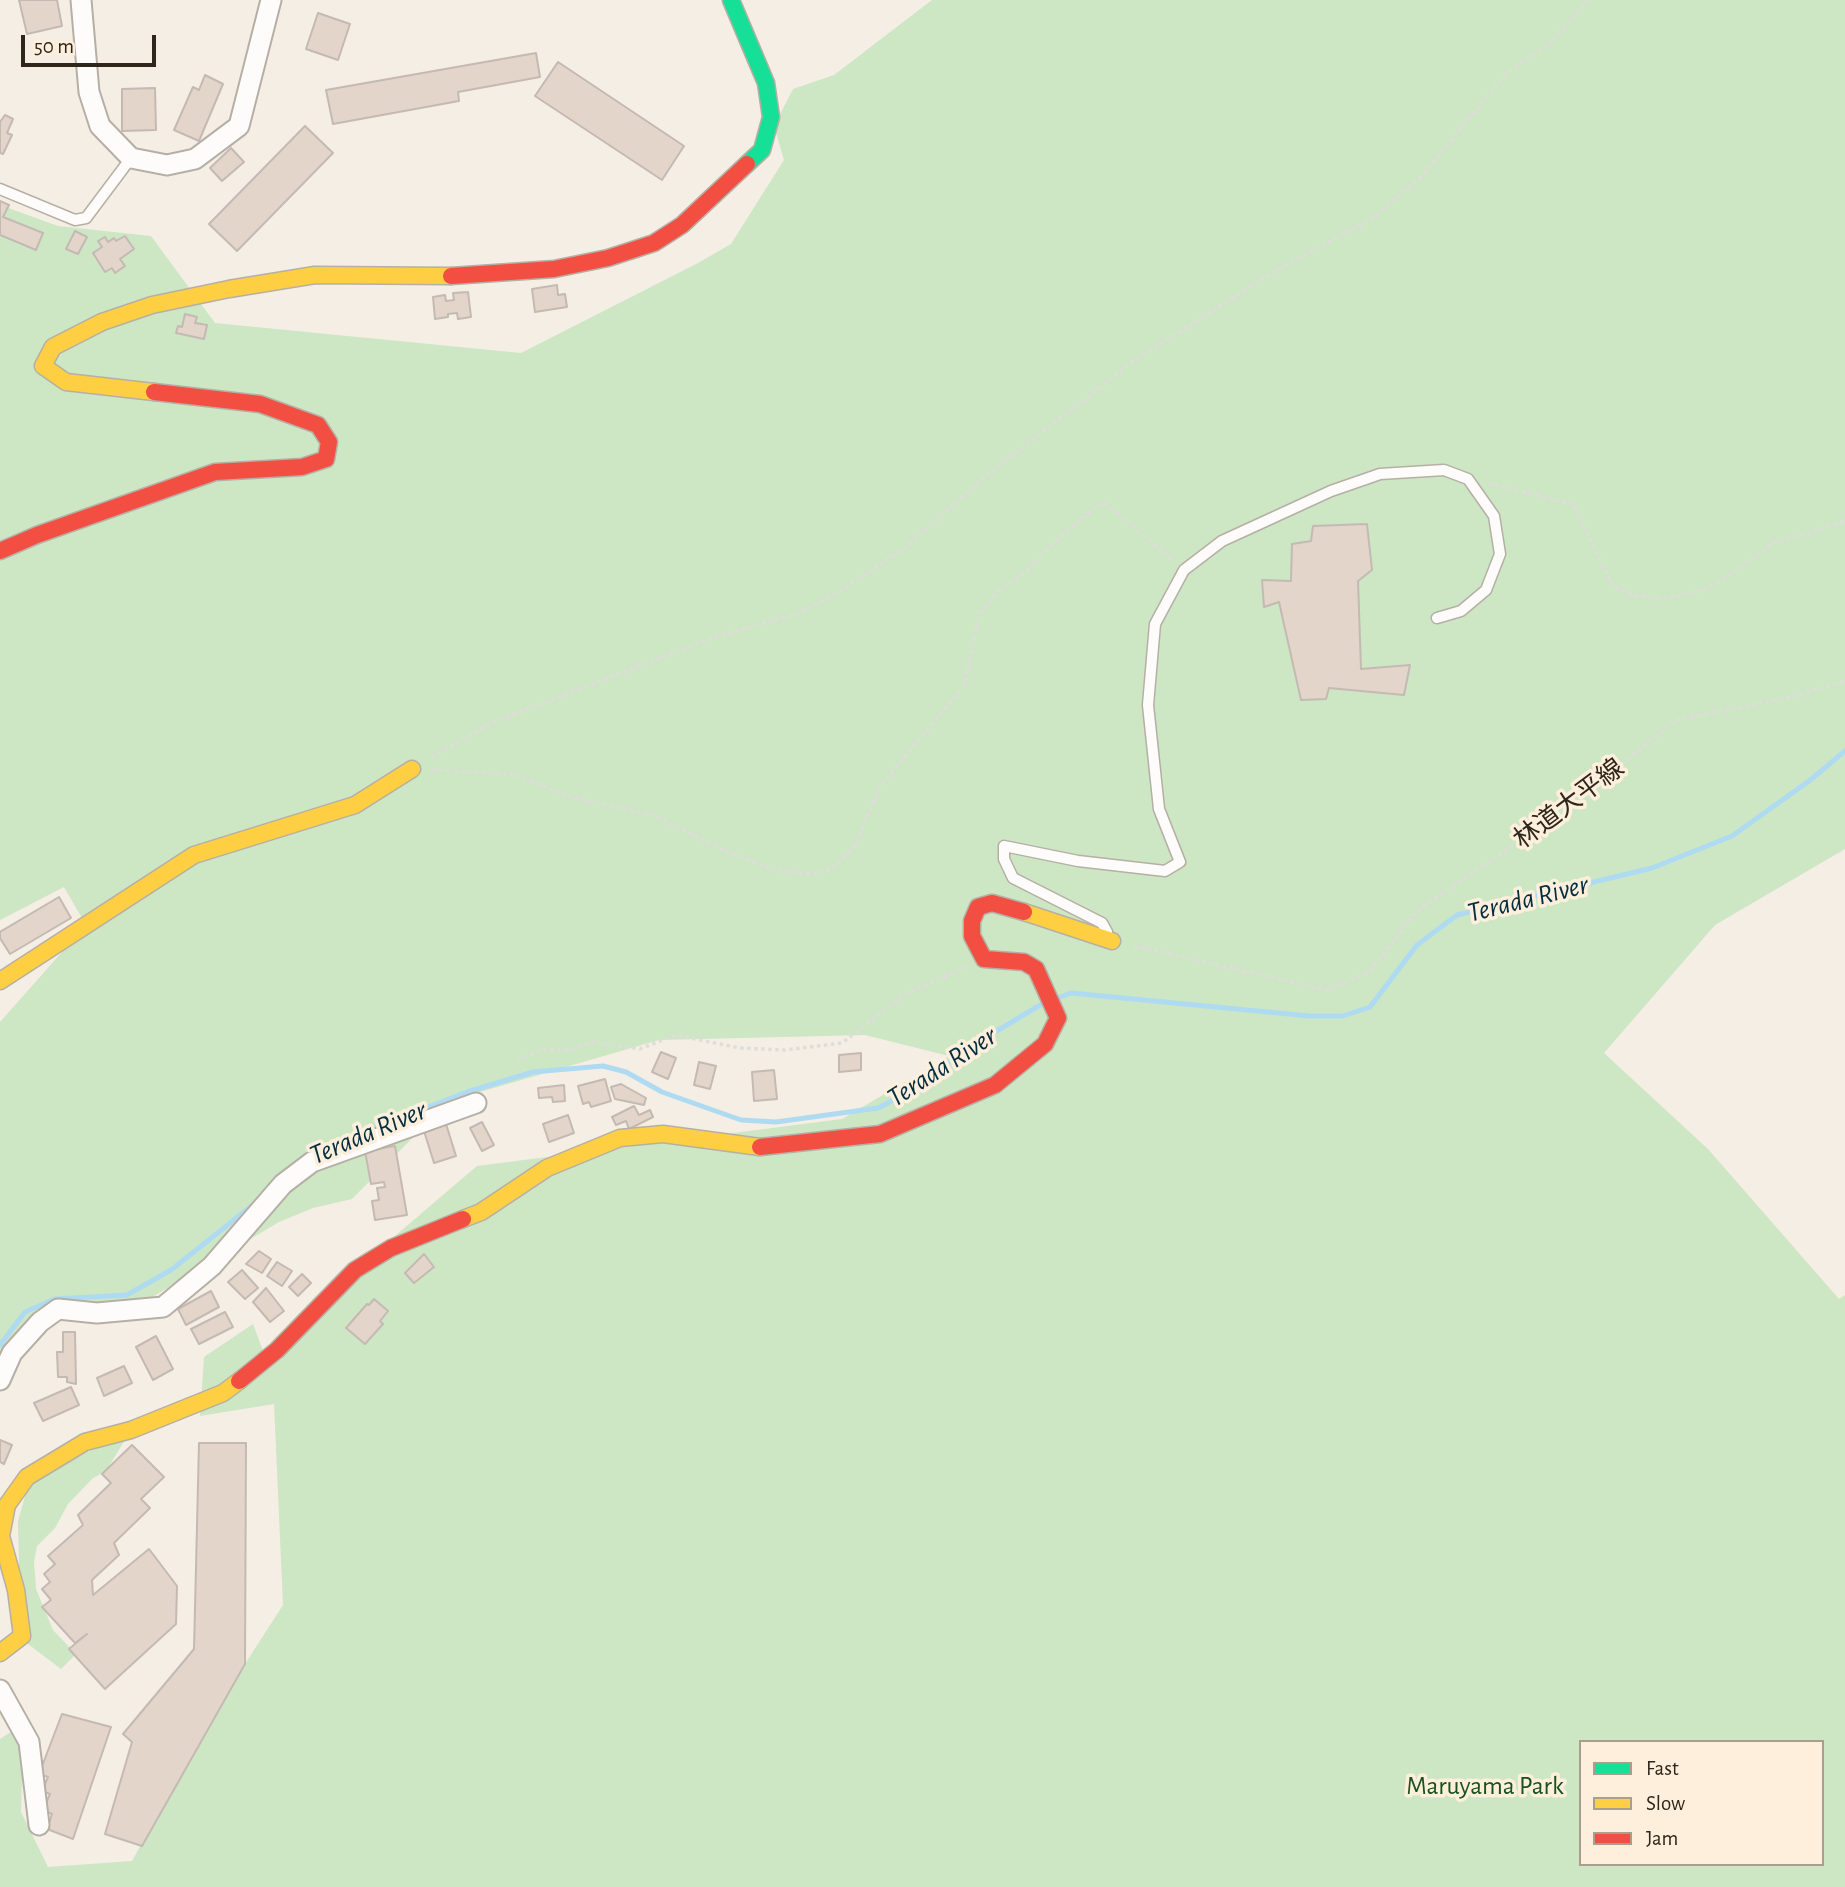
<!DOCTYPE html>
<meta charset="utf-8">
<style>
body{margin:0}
#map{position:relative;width:1845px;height:1887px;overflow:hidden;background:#f5eee4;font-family:"Alegreya Sans",sans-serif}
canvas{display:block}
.legend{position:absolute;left:1579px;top:1740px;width:245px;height:126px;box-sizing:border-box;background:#fdefdc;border:2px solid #aa9f8e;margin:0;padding:9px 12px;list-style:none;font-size:21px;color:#2e261a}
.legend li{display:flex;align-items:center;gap:14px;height:35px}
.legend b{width:35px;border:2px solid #aa9f8e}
.scale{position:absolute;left:21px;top:35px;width:135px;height:32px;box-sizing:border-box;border:4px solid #2e261a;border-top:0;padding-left:9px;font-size:21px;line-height:24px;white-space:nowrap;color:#2e261a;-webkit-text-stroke:5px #fdefdc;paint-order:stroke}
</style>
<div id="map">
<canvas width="1845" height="1887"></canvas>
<ul class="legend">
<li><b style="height:9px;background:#16e098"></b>Fast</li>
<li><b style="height:9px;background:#ffcf43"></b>Slow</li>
<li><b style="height:9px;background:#f24e42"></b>Jam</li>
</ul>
<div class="scale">50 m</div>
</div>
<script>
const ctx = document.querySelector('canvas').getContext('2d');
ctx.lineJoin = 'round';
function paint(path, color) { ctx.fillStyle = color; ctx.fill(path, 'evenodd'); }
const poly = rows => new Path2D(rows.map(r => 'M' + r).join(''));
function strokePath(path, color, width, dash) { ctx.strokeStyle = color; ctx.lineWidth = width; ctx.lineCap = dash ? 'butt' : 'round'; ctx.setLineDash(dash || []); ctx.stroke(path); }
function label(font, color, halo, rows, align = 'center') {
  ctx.font = font + ' "Alegreya Sans","Noto Sans JP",sans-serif'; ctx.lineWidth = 7; ctx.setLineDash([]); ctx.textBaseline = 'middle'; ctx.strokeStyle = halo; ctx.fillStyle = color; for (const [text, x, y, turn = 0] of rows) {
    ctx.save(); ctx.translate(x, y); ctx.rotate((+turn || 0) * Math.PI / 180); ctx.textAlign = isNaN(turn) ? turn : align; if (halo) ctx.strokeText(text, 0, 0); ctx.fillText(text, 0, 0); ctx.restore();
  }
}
paint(poly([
 [932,0,1845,0,1845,849,1715,925,1604,1053,1708,1149,1839,1299,1845,1295,1845,1887,0,1887,0,1739,11,1732,23,1743,21,1812,48,1867,132,1861,216,1709,283,1605,274,1404,200,1416,204,1357,253,1324,267,1361,355,1270,477,1166,842,1119,949,1056,865,1035,659,1040,449,1101,352,1199,313,1208,279,1222,149,1299,38,1315,0,1365,0,1022,86,925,64,887,0,920,0,205,58,226,151,236,215,323,521,353,698,263,731,244,784,160,774,126,793,89,834,75],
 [1581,1742,1822,1742,1822,1864,1581,1864],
 [131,1430,106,1471,93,1478,68,1504,55,1528,37,1546,34,1562,36,1589,53,1630,76,1654,61,1669,28,1644,19,1566,18,1521,29,1482]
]), '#cde6c4');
strokePath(poly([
 [1058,998,1071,993,1309,1016,1343,1016,1370,1007,1417,945,1457,915,1652,868,1732,836,1809,781,1845,751],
 [330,1145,467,1092,533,1072,603,1066,626,1072,662,1092,741,1120,776,1122,878,1108,901,1096,973,1045,1042,1004],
 [0,1345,25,1312,55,1299,127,1295,171,1270,254,1204]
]), '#aedbf1', 5);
const building = poly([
 [19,0,57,0,62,26,27,34,19,0],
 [318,13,350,24,338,60,306,49,318,13],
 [536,53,540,77,458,92,459,101,333,124,326,90,536,53],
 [558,62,684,146,662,180,535,96,558,62],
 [205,75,223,84,199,141,174,130,193,87,199,90,205,75],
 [155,88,156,130,122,131,122,89,155,88],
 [5,115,13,119,7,133,12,135,3,154,0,153,0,122,5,115],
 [305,126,333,153,237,251,209,224,305,126],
 [231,148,244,162,222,181,210,168,231,148],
 [0,201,9,205,3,217,43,233,36,250,0,235,0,201],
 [75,231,87,237,78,254,66,249,75,231],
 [125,236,134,249,120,259,125,266,115,273,112,268,105,272,93,253,102,247,98,241,105,237,108,242,114,238,116,241,125,236],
 [557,285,558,295,565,294,567,307,535,312,532,289,557,285],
 [468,292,471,317,458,319,457,313,448,314,448,317,435,319,433,297,445,295,446,301,454,300,453,293,468,292],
 [185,314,197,317,195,323,207,325,204,339,176,333,178,326,182,327,185,314],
 [1367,524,1372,570,1358,581,1361,669,1410,665,1404,695,1329,688,1326,699,1301,700,1279,602,1264,607,1262,580,1291,581,1292,544,1311,541,1313,526,1367,524],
 [59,897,71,918,10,954,0,938,0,932,59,897],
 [661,1052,676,1058,668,1079,652,1072,661,1052],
 [861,1053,861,1070,839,1072,839,1055,861,1053],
 [699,1062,716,1066,710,1089,694,1085,699,1062],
 [774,1070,777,1099,754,1101,752,1072,774,1070],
 [605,1079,611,1101,591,1107,589,1102,583,1104,578,1086,605,1079],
 [621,1084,646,1098,644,1105,615,1099,611,1087,621,1084],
 [564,1085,565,1101,553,1102,552,1097,539,1098,538,1088,564,1085],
 [634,1106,639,1115,650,1110,653,1117,629,1129,626,1121,616,1125,612,1117,634,1106],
 [568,1115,574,1133,549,1142,543,1124,568,1115],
 [482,1122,494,1145,482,1151,470,1128,482,1122],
 [446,1124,456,1156,434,1163,424,1131,446,1124],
 [395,1146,407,1215,375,1220,372,1201,379,1200,377,1188,385,1187,384,1182,371,1184,365,1151,395,1146],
 [259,1251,271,1259,262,1273,246,1264,259,1251],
 [424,1254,434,1267,414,1283,405,1273,424,1254],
 [277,1262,292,1271,282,1286,267,1276,277,1262],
 [242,1270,258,1288,245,1299,228,1282,242,1270],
 [302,1274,311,1283,298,1296,289,1287,302,1274],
 [266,1288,284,1311,270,1322,253,1302,266,1288],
 [211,1291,219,1307,186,1325,178,1309,211,1291],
 [374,1299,388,1311,380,1321,383,1324,365,1344,346,1328,367,1304,369,1305,374,1299],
 [225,1312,233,1327,199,1344,191,1329,225,1312],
 [63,1332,75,1332,76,1384,67,1382,67,1377,58,1377,57,1352,63,1352,63,1332],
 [156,1336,173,1369,153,1380,136,1347,156,1336],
 [124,1366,132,1383,104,1396,97,1378,124,1366],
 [71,1387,79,1405,43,1421,34,1403,71,1387],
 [0,1440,12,1445,4,1464,0,1462,0,1440],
 [199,1443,246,1443,245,1664,142,1846,105,1834,132,1742,123,1734,194,1649,199,1443],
 [132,1445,164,1477,141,1499,150,1508,114,1543,119,1555,92,1580,93,1595,149,1549,177,1586,176,1624,105,1689,69,1649,87,1634,75,1643,42,1607,51,1600,42,1589,50,1582,44,1574,55,1564,48,1556,83,1525,78,1515,111,1483,102,1474,132,1445],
 [62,1714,111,1727,73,1839,47,1829,52,1814,43,1810,50,1794,42,1791,48,1777,39,1774,62,1714]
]);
paint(building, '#e4d5cb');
strokePath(building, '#c4bab3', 2);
const lane = poly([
 [0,189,75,220,86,218,131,158],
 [1107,932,1102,923,1013,878,1004,859,1004,846,1078,861,1165,871,1180,862,1159,809,1148,705,1155,624,1184,570,1222,541,1331,491,1380,474,1444,470,1468,479,1494,516,1500,554,1486,590,1461,611,1437,618]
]);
const street = poly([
 [81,0,89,92,100,126,131,158,167,165,195,159,239,126,271,0],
 [0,1380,12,1353,40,1322,58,1309,97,1313,163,1307,212,1266,283,1184,312,1162,476,1103],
 [0,1690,29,1742,39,1825]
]);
const fast = poly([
 [731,0,766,83,771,117,762,150,747,164]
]);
const slow = poly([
 [154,392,66,382,43,366,53,347,102,322,152,305,229,289,315,275,451,276],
 [1024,912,1112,941],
 [0,981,194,855,355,805,412,769],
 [463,1219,481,1212,547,1168,620,1138,663,1134,760,1147],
 [0,1653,22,1636,16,1590,1,1536,7,1505,27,1477,85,1442,131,1430,223,1393,239,1381]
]);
const jam = poly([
 [451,276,554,269,608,258,654,243,682,225,747,164],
 [0,551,37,535,215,472,302,467,326,459,329,442,318,425,260,404,154,392],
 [760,1147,880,1134,995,1085,1045,1044,1058,1018,1036,969,1024,962,984,959,972,936,972,921,978,907,992,903,1024,912],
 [239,1381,277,1350,355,1270,391,1248,463,1219]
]);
strokePath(lane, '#b6afa5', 13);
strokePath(street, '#b6afa5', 23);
strokePath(fast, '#b6afa5', 19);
strokePath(slow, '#b6afa5', 19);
strokePath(jam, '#b6afa5', 19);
strokePath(poly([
 [1488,483,1573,504,1613,586,1633,595,1663,599,1700,591,1729,576,1771,544,1845,521],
 [432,757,489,724,714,637,797,614,834,595,905,548,986,476,1135,360,1275,271,1373,218,1420,178,1506,73,1548,45,1588,0],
 [433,770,513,774,567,796,655,816,726,851,777,871,810,874,832,869,854,847,880,787,964,686,980,613,997,592,1027,571,1050,546,1093,509,1105,503,1175,562],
 [1134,946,1327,990,1369,972,1419,909,1562,813,1676,720,1787,698,1845,681],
 [517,1060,541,1050,568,1050,592,1042,640,1049,675,1035,740,1048,785,1050,842,1043,907,993,966,967]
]), '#dfddda', 3.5, [3.5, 3.5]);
strokePath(lane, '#fefcfb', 10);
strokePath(street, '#fefcfb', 19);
strokePath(fast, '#16e098', 16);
strokePath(slow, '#ffcf43', 16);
strokePath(jam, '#f24e42', 16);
label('26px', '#2e261a', '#fdefdc', [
 ["林道大平線",1569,804,-37]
]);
label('26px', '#17531a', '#fdefdc', [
 ["Maruyama Park",1485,1786]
]);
label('italic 28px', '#042e40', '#fdefdc', [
 ["Terada River",1528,899,-14],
 ["Terada River",942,1067,-33],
 ["Terada River",368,1133,-23]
]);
</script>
